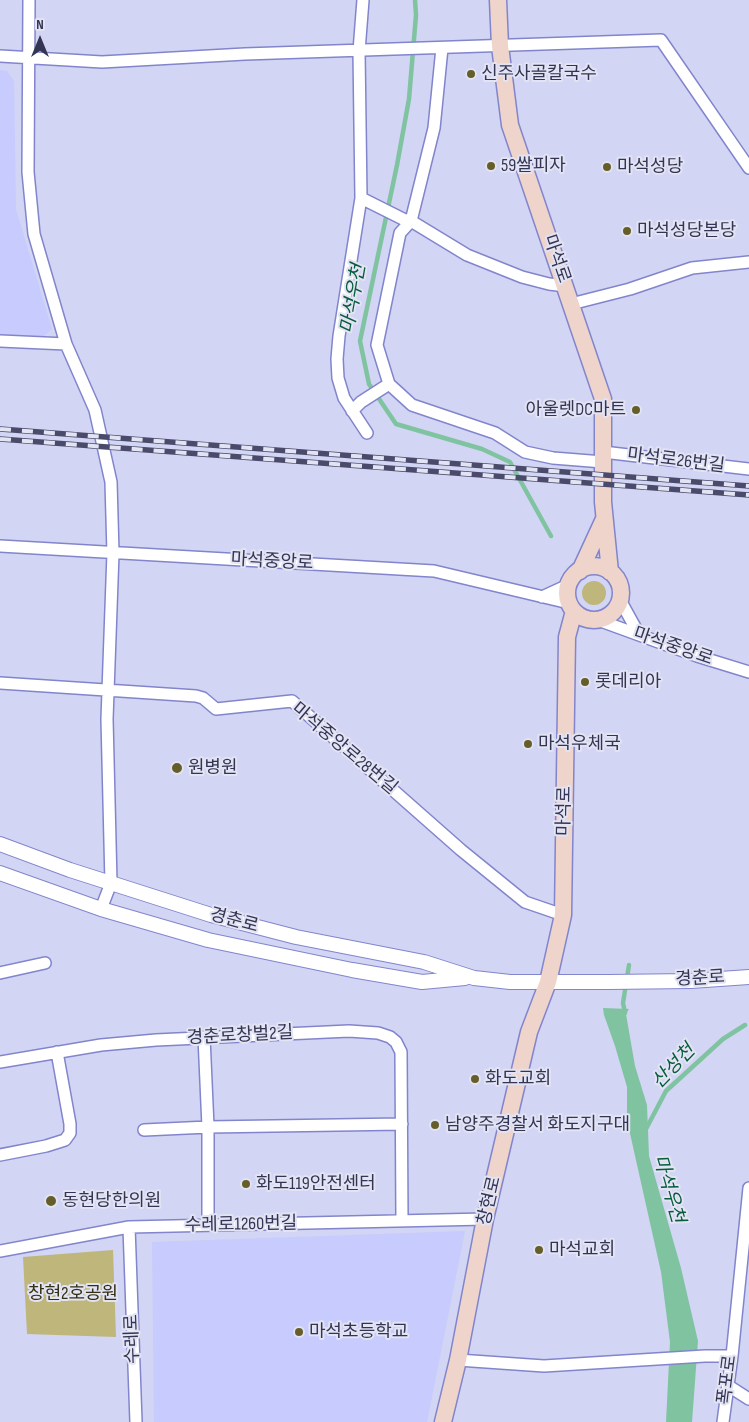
<!DOCTYPE html>
<meta charset="utf-8">
<style>
body{margin:0}
#map{position:relative;width:749px;height:1422px;overflow:hidden;background:#d2d5f4;font-family:"Sofia Sans Condensed",sans-serif}
canvas{display:block}
.north{position:absolute;left:15px;top:15px;width:50px;height:50px;-webkit-text-stroke:4px #e2e3f3;paint-order:stroke;rotate:0deg;font-size:14px;font-weight:700;line-height:20px;text-align:center;color:#343554}
.north::after{content:'';display:block;margin:auto;width:18px;height:22px;background:#343554;clip-path:polygon(50% 0,100% 100%,50% 72%,0 100%)}
</style>
<div id="map">
<canvas width="749" height="1422"></canvas>
<div class="north">N</div>
</div>
<script>
const ctx = document.querySelector('canvas').getContext('2d');
ctx.lineJoin = 'round';
function paint(path, color) { ctx.fillStyle = color; ctx.fill(path, 'evenodd'); }
const poly = rows => new Path2D(rows.map(r => 'M' + r).join(''));
function strokePath(path, color, width, dash) { ctx.strokeStyle = color; ctx.lineWidth = width; ctx.lineCap = dash ? 'butt' : 'round'; ctx.setLineDash(dash || []); ctx.stroke(path); }
function label(font, color, halo, rows, align = 'center') {
  ctx.font = font + ' "Sofia Sans Condensed","Noto Sans KR",sans-serif'; ctx.lineWidth = 4; ctx.setLineDash([]); ctx.textBaseline = 'middle'; ctx.strokeStyle = halo; ctx.fillStyle = color; for (const [text, x, y, turn = 0] of rows) {
    ctx.save(); ctx.translate(x, y); ctx.rotate((+turn || 0) * Math.PI / 180); ctx.textAlign = isNaN(turn) ? turn : align; if (halo) ctx.strokeText(text, 0, 0); ctx.fillText(text, 0, 0); ctx.restore();
  }
}
paint(poly([
 [0,70,7,71,14,81,16,209,52,329,43,337,0,334],
 [465,1231,427,1422,154,1422,152,1242]
]), '#c7cbfd');
paint(poly([
 '582 593a12 12 0 1 1 24 0a12 12 0 1 1-24 0Z',
 [113,1250,116,1337,27,1334,23,1257]
]), '#beb67a');
paint(poly([
 [603,1008,629,1009,626,1014,635,1066,647,1105,649,1156,681,1268,698,1341,692,1422,666,1422,670,1342,661,1272,627,1120,627,1087,615,1046,604,1015]
]), '#80c3a1');
strokePath(poly([
 [415,0,416,15,409,99,397,165,360,341,369,384,396,424,482,449,510,462,551,536],
 [625,1013,623,1003,629,965],
 [646,1129,666,1091,723,1039,745,1025]
]), '#80c3a1', 4.5);
const minor = poly([
 [29,0,28,172,34,234,66,344,95,410,111,482,113,553,107,719,111,883,101,909],
 [363,0,359,51,361,198,339,336,337,359,338,378,344,398,367,433],
 [442,48,434,128,411,221,400,233,377,345,389,384,412,405,495,433,525,452,553,458,603,462],
 [0,56,102,62,245,54,661,40,749,168],
 [361,198,403,219,411,221,467,255,522,277,549,284,566,286],
 [571,304,630,289,692,268,749,262],
 [0,341,66,344],
 [352,411,361,402,389,384],
 [603,452,749,469],
 [0,546,434,571,569,603],
 [542,597,568,585],
 [620,600,636,629,643,635],
 [598,620,697,656,749,672],
 [0,683,196,696,203,698,216,709,292,701,461,850,525,902,563,915],
 [0,973,45,963],
 [204,1037,208,1127,208,1225],
 [0,1062,101,1045,156,1040,349,1031,378,1033,390,1037,396,1042,401,1052,402,1221],
 [144,1130,208,1127,402,1124],
 [0,1155,46,1146,65,1140,70,1133,70,1124,57,1052],
 [129,1227,136,1422],
 [0,1251,129,1227,485,1219],
 [458,1360,544,1366,705,1356,732,1356],
 [727,1385,749,1399],
 [723,1422,732,1356,749,1188]
]);
const tertiary = poly([
 [0,844,70,870,211,915,296,937,424,962,474,978,510,982,608,982,691,981,749,977],
 [0,873,101,909,208,940,352,970,422,982,465,978]
]);
const secondary = poly([
 [498,0,500,46,510,125,603,399,603,502,610,572],
 '567 593a27 27 0 1 1 54 0a27 27 0 1 1-54 0Z',
 [580,571,604,519],
 [443,1422,458,1360,485,1219,529,1032,548,982,563,915,567,637,574,611]
]);
strokePath(minor, '#8285cc', 14);
strokePath(tertiary, '#8285cc', 16);
strokePath(secondary, '#8285cc', 19);
strokePath(minor, '#fff', 11);
strokePath(tertiary, '#fff', 14);
strokePath(secondary, '#eed4ca', 16);
const rail = poly([
 [0,429,749,486],
 [0,439,749,495]
]);
strokePath(rail, '#4a4b6a', 5.5);
strokePath(rail, '#e2e3f3', 4, [11]);
for (const [x, y, r, color] of [
 [471,74,5,"#655e2a"],
 [491,166,5,"#655e2a"],
 [607,167,5,"#655e2a"],
 [627,231,5,"#655e2a"],
 [636,410,5,"#655e2a"],
 [585,682,5,"#655e2a"],
 [528,744,5,"#655e2a"],
 [177,768,6,"#655e2a"],
 [475,1079,5,"#655e2a"],
 [435,1125,5,"#655e2a"],
 [246,1184,5,"#655e2a"],
 [51,1201,6,"#655e2a"],
 [539,1250,5,"#655e2a"],
 [299,1332,5,"#655e2a"]
]) { const dot = new Path2D(); dot.arc(x, y, r, 0, 2 * Math.PI); ctx.fillStyle = color; ctx.fill(dot); strokePath(dot, '#e2e3f3', 2); }
label('18px', '#343554', '#e2e3f3', [
 ["신주사골칼국수",481,74],
 ["59쌀피자",501,166],
 ["마석성당",617,167],
 ["마석성당본당",637,231],
 ["아울렛DC마트",626,410,"right"],
 ["롯데리아",595,682],
 ["마석우체국",538,744],
 ["원병원",188,768],
 ["화도교회",485,1079],
 ["남양주경찰서 화도지구대",445,1125],
 ["화도119안전센터",256,1184],
 ["동현당한의원",62,1201],
 ["마석교회",549,1250],
 ["마석초등학교",309,1332]
], 'left');
label('18px', '#343554', '#e2e3f3', [
 ["마석로",556,259,71],
 ["마석로26번길",676,461,7],
 ["마석중앙로",272,562,3],
 ["마석중앙로",673,647,19],
 ["마석중앙로28번길",344,749,40],
 ["마석로",565,811,-89],
 ["경춘로",234,921,15],
 ["경춘로",700,979,-3],
 ["경춘로창벌2길",240,1036,-3],
 ["창현로",490,1201,-77],
 ["수레로1260번길",241,1225,-1],
 ["수레로",133,1339,-92],
 ["폭포로",728,1380,-83]
]);
label('18px', '#343013', '#e2e3f3', [
 ["창현2호공원",73,1294]
]);
label('italic 19px', '#065c3d', '#e2e3f3', [
 ["마석우천",354,299,-80],
 ["산성천",674,1067,-46],
 ["마석우천",668,1189,74]
]);
</script>
